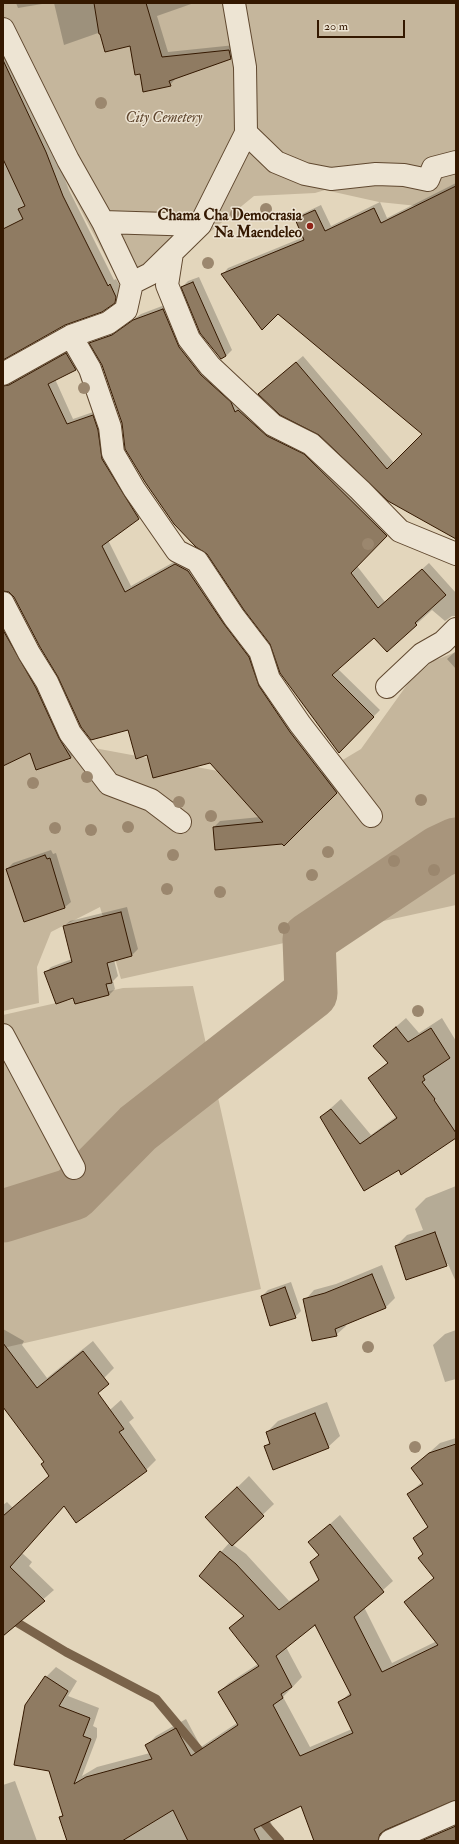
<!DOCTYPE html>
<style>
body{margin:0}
#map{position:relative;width:459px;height:1844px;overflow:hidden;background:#e3d6bc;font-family:"IM FELL Double Pica",serif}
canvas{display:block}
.frame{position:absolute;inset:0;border:4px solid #341800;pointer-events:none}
.scale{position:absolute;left:317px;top:20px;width:88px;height:18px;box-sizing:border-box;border:2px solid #341800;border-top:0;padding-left:5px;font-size:12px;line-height:14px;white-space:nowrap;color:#341800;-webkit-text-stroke:3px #ede4d3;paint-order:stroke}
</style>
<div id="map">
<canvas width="459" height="1844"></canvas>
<div class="frame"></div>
<div class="scale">20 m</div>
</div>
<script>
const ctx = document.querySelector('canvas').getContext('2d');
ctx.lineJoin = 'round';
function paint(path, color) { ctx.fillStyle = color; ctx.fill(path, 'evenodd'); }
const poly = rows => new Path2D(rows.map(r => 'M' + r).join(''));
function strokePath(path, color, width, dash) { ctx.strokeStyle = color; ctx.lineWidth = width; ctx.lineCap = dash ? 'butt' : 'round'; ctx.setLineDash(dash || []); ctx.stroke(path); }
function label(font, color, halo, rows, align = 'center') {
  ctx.font = font + ' "IM FELL Double Pica",serif'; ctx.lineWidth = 3; ctx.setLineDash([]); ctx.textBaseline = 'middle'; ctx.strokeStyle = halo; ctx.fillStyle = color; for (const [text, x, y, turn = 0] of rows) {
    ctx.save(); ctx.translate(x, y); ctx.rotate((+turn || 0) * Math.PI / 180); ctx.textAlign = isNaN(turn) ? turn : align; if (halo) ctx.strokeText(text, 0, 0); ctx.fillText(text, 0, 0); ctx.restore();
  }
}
paint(poly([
 [3,3,456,3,456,210,379,202,325,190,315,193,254,196,128,299,65,180,3,50],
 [456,652,456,905,121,979,100,907,51,932,37,967,39,1003,3,1011,3,750,94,748,218,771,279,798,361,749,409,682,433,661],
 [193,986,261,1289,3,1348,3,1015,123,988]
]), '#c5b69c');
paint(poly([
 [16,3,48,3,18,8],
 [54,3,194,3,157,16,168,52,235,45,236,53,230,59,176,78,170,85,141,72,131,45,101,32,64,45],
 [3,50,26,100,30,98,52,146,69,190,114,280,116,279,122,290,121,295,114,302,65,324,3,359],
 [456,183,456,533,320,434,259,393,303,356,394,463,424,434,278,313,223,274,228,268,304,237,296,220,302,214,321,205,331,226,380,202,387,218],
 [199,277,232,350,226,356,182,287,188,281],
 [170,303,185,340,310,448,393,529,357,566,385,602,429,563,456,593,456,616,452,616,445,621,432,610,387,651,374,637,338,669,380,710,339,752,271,643,123,423,103,365,91,343,97,337,120,329,141,314],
 [73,348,82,364,76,370,55,379,73,419,99,410,145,512,108,540,131,586,181,558,343,786,284,845,282,843,214,827,220,821,260,817,210,762,148,754,128,729,59,675,15,597,10,591,3,590,3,379],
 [3,613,77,751,71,757,37,769,30,751,3,765],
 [456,651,456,669,447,659],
 [51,850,53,854,56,853,71,902,65,907,33,918,7,869,13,863],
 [127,907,138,949,132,955,114,960,118,976,113,981,115,989,109,995,74,997,45,973,51,967,72,959,64,926,70,921],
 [406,1018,419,1033,442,1018,456,1041,456,1137,364,1189,321,1117,341,1099,371,1135,397,1116,369,1079,388,1062,374,1046],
 [456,1186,456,1282,448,1264,407,1278,396,1246,407,1235,423,1230,415,1209,426,1198],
 [382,1265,395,1298,385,1308,345,1324,346,1326,336,1335,305,1300,314,1290,336,1284],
 [291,1282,301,1311,295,1317,262,1296,268,1290],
 [3,1329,24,1341,22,1345,47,1378,93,1341,114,1368,104,1378,35,1427,3,1408],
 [456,1330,456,1379,445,1382,433,1345,445,1334],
 [121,1400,134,1418,129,1422,156,1460,146,1470,64,1505,22,1553,32,1562,29,1566,54,1590,3,1634,3,1505,7,1502,13,1508,50,1475,56,1458],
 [327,1402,340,1436,328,1447,265,1447,270,1441,267,1432,278,1421],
 [456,1438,456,1799,315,1841,301,1804,270,1820,278,1841,68,1841,60,1817,63,1814,46,1677,56,1667,77,1681,68,1696,99,1708,93,1726,97,1728,97,1737,82,1776,97,1767,150,1753,146,1746,156,1736,186,1719,201,1747,237,1723,219,1692,229,1683,258,1664,230,1628,244,1615,221,1552,230,1542,218,1506,249,1476,274,1504,232,1544,246,1554,289,1601,319,1579,320,1554,310,1542,340,1515,393,1581,364,1607,392,1663,437,1641,405,1602,435,1577,424,1554,414,1538,428,1526,408,1494,422,1482,412,1468,440,1443],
 [316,1623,351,1692,339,1703,352,1729,310,1747,283,1697,302,1677,286,1647],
 [15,1781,37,1841,3,1841,3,1785],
 [456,1820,456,1841,415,1841]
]), '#0003');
strokePath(poly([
 [3,1614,66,1652,156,1699,207,1760],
 [257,1815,280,1841]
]), '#7a634a', 9);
strokePath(poly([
 [3,1216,73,1194,138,1128,311,993,309,939,439,852,456,844]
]), '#a8957c', 53);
const building = poly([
 [94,3,146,3,162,57,229,50,231,59,169,81,171,86,143,92,140,74,135,75,130,46,105,52,100,34,99,34,94,3],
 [3,60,46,152,63,196,108,286,110,284,116,297,115,303,102,312,65,325,3,360,3,229,23,219,18,209,25,206,3,159,3,60],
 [456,186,456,539,388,501,319,435,280,415,258,394,296,362,387,469,422,434,278,314,262,330,221,274,304,240,295,219,315,210,325,231,374,208,381,223,456,186],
 [193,282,226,356,221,359,200,333,181,287,193,282],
 [163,309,179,347,201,375,231,402,235,412,238,410,267,436,304,454,387,536,351,573,378,608,422,569,446,595,415,623,417,625,387,652,374,638,332,675,374,717,339,753,280,673,270,644,244,610,207,554,196,547,174,524,145,482,125,449,122,423,102,365,89,343,112,335,133,320,163,309],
 [66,353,76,370,48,384,67,424,93,415,98,430,102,459,139,519,102,546,125,592,175,564,188,571,224,624,249,657,259,686,290,732,337,793,284,846,282,844,215,850,213,827,263,822,210,763,153,778,147,755,136,759,128,730,91,740,81,727,58,677,40,647,14,597,9,592,3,591,3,386,9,385,66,353],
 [3,630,36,688,59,738,71,758,36,770,30,753,3,766,3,630],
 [45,855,47,859,50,858,65,908,24,922,6,869,45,855],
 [121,912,132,956,107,963,112,983,106,984,109,995,75,1004,73,998,56,1004,44,972,72,962,63,926,121,912],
 [396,1027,408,1042,431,1028,450,1058,423,1076,425,1080,422,1082,435,1099,434,1100,456,1133,456,1138,401,1175,399,1170,364,1191,320,1117,331,1109,360,1144,397,1118,368,1078,388,1063,373,1046,396,1027],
 [435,1232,447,1266,406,1280,395,1246,435,1232],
 [372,1274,386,1308,335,1329,337,1336,312,1341,303,1299,325,1293,372,1274],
 [285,1287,296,1318,270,1326,261,1296,285,1287],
 [3,1343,37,1388,83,1351,109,1384,98,1393,124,1429,119,1432,147,1471,76,1523,64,1506,10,1567,45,1601,3,1636,3,1516,49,1476,41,1464,44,1462,3,1407,3,1343],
 [315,1413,329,1448,273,1470,264,1446,270,1444,266,1432,315,1413],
 [456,1444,456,1800,385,1830,380,1834,378,1841,314,1841,301,1806,254,1829,260,1841,188,1841,173,1810,122,1841,67,1841,59,1817,63,1816,49,1771,14,1765,25,1705,45,1676,68,1691,59,1706,90,1718,83,1736,91,1739,74,1784,86,1777,152,1759,145,1745,176,1728,191,1756,238,1725,218,1692,259,1666,229,1628,244,1616,199,1576,220,1551,236,1564,279,1610,319,1580,310,1562,319,1555,308,1542,330,1524,384,1592,354,1617,382,1672,438,1645,404,1602,434,1578,418,1558,423,1554,413,1538,428,1527,407,1494,423,1484,411,1468,429,1453,456,1444],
 [315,1625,351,1695,338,1702,353,1733,300,1756,273,1705,283,1698,281,1694,292,1687,276,1656,315,1625],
 [237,1487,264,1516,232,1546,205,1517,237,1487],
 [456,1826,456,1841,421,1841,456,1826]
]);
paint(building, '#8f7b62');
strokePath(building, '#341800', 1);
const minor = poly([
 [3,29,68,160,103,222,132,283],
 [246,133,276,162,305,174,331,179,376,174,404,175,428,180,433,168,456,162],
 [103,222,200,225],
 [172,253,167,285,189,339,210,366,273,425,311,444,360,490,400,531,456,554],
 [71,336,90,369,110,427,113,453,134,489,177,551,197,561,234,617,260,651,269,679,300,724,371,816],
 [3,374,71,336,108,323,126,310,132,283,150,274,200,225,246,133,245,67,234,3],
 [3,603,29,653,47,682,70,733,109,784,151,800,180,822],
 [387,687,422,654,443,642,456,629],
 [3,1035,74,1168],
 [390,1841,456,1812]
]);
strokePath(minor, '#60482f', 24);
strokePath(minor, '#ede4d3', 22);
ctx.fillStyle = '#9b876e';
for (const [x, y] of [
 [101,103],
 [266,209],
 [236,214],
 [208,263],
 [84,388],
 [368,544],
 [87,777],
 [33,783],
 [421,800],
 [179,802],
 [211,816],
 [128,827],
 [55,828],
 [91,830],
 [328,852],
 [173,855],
 [394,861],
 [434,870],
 [312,875],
 [167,889],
 [220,892],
 [284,928],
 [418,1011],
 [368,1347],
 [415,1447]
]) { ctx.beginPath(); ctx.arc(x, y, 6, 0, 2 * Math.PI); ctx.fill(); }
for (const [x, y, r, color] of [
 [310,226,4,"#8f2418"]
]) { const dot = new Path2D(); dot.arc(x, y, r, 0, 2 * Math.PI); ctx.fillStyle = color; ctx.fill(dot); strokePath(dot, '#ede4d3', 1.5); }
label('italic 15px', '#60472f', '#ede4d3', [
 ["City Cemetery",164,119]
]);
label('bold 15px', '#341800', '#ede4d3', [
 ["Chama Cha Democrasia",302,217],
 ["Na Maendeleo",302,234]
], 'right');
</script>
